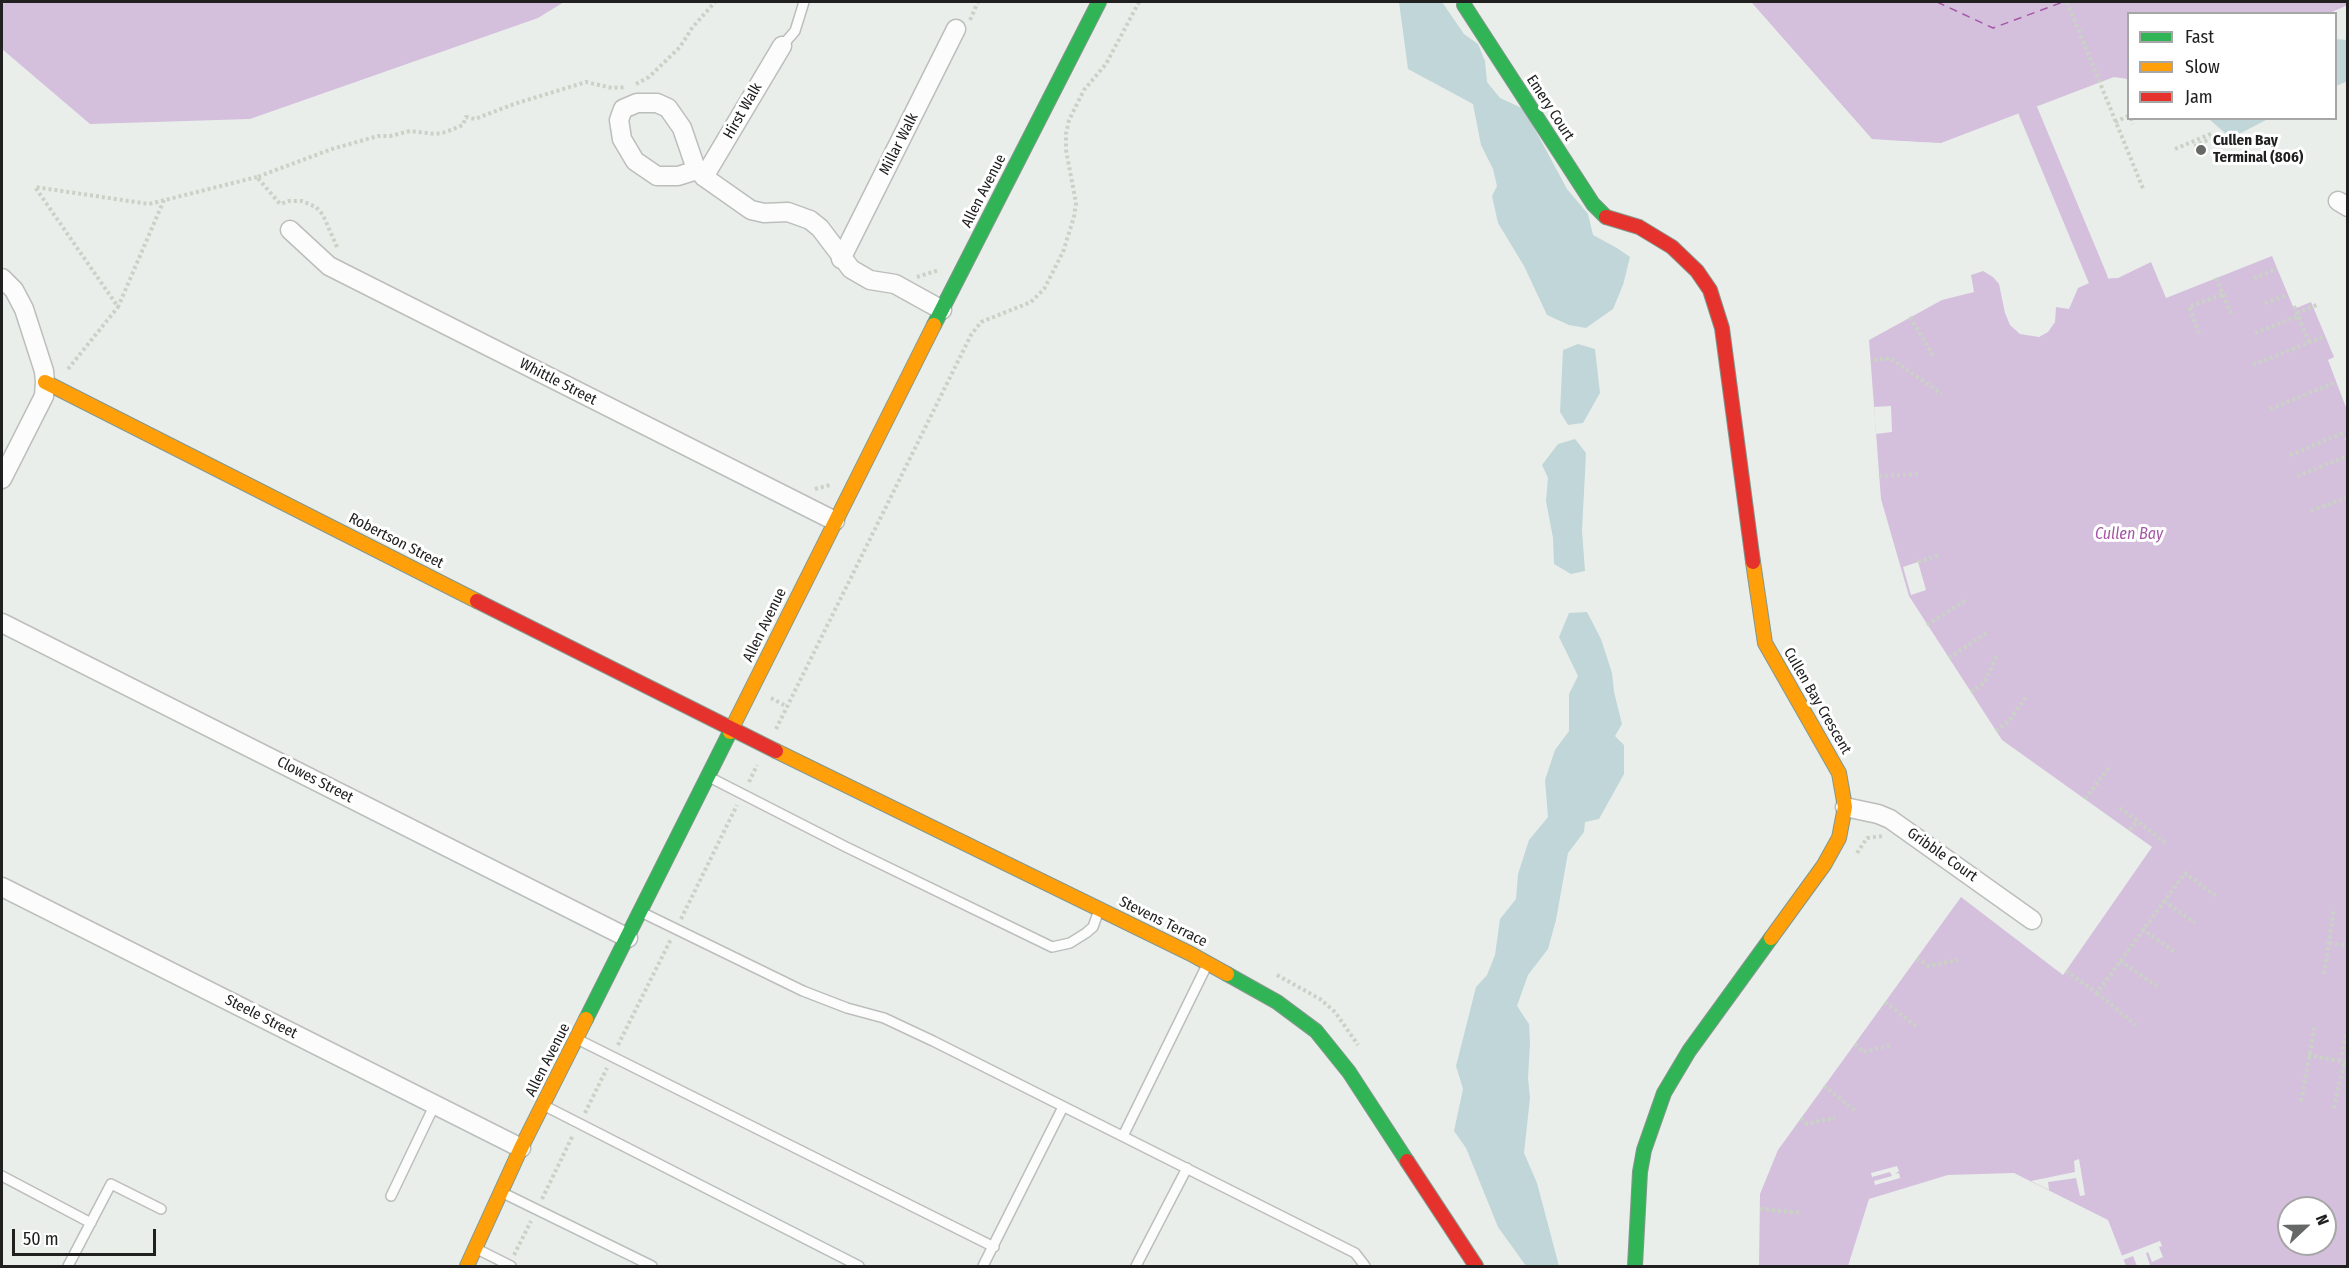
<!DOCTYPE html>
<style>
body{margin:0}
#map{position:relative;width:2349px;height:1268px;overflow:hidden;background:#e9eeea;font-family:"Fira Sans Condensed",sans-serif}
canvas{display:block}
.frame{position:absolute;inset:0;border:3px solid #202020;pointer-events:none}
.legend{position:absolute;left:2127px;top:12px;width:210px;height:108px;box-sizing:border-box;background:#fff;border:2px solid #a6a6a6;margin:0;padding:8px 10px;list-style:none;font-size:18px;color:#202020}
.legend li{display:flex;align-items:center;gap:12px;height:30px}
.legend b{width:30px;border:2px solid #a6a6a6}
.north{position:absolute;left:2277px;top:1196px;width:60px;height:60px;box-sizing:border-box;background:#fff;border:2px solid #a6a6a6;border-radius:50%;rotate:68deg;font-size:16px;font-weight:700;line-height:24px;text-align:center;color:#202020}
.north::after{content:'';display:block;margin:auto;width:21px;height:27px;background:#666867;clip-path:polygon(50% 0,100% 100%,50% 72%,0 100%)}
.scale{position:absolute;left:12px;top:1229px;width:144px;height:27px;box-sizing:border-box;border:3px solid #202020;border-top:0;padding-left:8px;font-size:18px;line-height:21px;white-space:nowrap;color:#202020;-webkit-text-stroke:4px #fff;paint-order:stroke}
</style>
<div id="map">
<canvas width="2349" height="1268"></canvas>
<div class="frame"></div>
<ul class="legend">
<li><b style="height:8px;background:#30b455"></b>Fast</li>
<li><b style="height:8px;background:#ff9f0a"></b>Slow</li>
<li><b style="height:8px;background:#e5322d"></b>Jam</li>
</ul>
<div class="north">N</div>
<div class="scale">50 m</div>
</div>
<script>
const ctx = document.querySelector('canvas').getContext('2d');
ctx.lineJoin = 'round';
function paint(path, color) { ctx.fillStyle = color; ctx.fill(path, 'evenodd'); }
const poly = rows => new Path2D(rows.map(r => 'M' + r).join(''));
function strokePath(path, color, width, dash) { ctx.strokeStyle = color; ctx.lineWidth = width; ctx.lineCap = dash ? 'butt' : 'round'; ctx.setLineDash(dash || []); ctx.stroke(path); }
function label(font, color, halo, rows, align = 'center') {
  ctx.font = font + ' "Fira Sans Condensed",sans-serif'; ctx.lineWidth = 6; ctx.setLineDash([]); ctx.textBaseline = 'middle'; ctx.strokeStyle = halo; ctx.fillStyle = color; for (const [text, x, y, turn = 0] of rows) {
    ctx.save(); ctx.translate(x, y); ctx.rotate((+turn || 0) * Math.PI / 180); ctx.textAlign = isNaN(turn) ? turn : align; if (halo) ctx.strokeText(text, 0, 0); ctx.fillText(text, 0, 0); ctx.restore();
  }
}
paint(poly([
 [1399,2,1442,2,1464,34,1478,44,1485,61,1487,82,1500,98,1524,109,1567,189,1588,214,1593,235,1617,248,1630,257,1623,285,1613,309,1586,328,1569,325,1547,315,1524,266,1498,223,1492,196,1497,186,1493,169,1481,145,1473,104,1408,69],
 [2336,39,2347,40,2348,81,2336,86],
 [2209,119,2268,119,2241,133,2225,133],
 [1578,344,1595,349,1600,393,1583,423,1568,425,1560,412,1563,350],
 [1575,439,1586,453,1582,531,1585,571,1571,574,1554,564,1553,538,1546,501,1548,478,1542,465,1558,444],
 [1587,612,1601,639,1612,673,1614,692,1622,724,1615,736,1624,745,1624,774,1599,819,1585,822,1584,832,1568,853,1556,920,1548,949,1528,975,1517,1006,1529,1024,1530,1043,1528,1078,1530,1098,1524,1153,1537,1183,1559,1266,1526,1266,1498,1227,1466,1148,1454,1131,1463,1089,1456,1066,1476,987,1487,975,1495,955,1500,919,1516,899,1518,874,1529,840,1548,817,1545,780,1555,750,1569,731,1569,694,1578,676,1559,637,1569,613]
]), '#c1d6d8');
paint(poly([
 [2,2,564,2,538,18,250,119,90,124,2,49],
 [1751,2,2347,2,2348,5,2327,14,2128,14,2128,79,2114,77,1941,143,1872,140],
 [2272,256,2294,309,2311,302,2334,357,2328,360,2347,410,2347,437,2345,438,2348,445,2347,1266,2126,1266,2108,1220,2014,1173,1948,1175,1869,1199,1848,1266,1759,1266,1760,1194,1778,1150,1961,897,2063,975,2152,847,2002,740,1909,596,1881,499,1869,340,1942,300,1974,292,1971,275,1983,271,1993,277,1999,284,2005,313,2010,325,2020,334,2039,337,2048,332,2055,322,2056,307,2069,309,2078,288,2098,279,2118,278,2151,262,2166,298],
 [2289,1208,2325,1208,2325,1244,2289,1244]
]), '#d4c0dd');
paint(poly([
 [1748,2,1751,2,1872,139,1933,143,1932,146,1871,142],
 [1891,406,1892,432,1876,434,1874,407],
 [1918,562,1926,590,1911,595,1903,567],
 [2079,1159,2085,1195,2080,1196,2076,1178,2048,1182,2049,1190,2031,1181,2075,1172,2074,1161],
 [1897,1166,1899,1171,1895,1174,1899,1173,1900,1178,1875,1185,1874,1181,1892,1176,1890,1172,1872,1177,1871,1173],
 [2160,1241,2162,1246,2159,1247,2163,1257,2152,1262,2148,1252,2146,1253,2150,1265,2137,1266,2133,1256,2123,1260,2121,1256]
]), '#e9eeea');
strokePath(poly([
 [2028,111,2098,279]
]), '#d4c0dd', 20);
strokePath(poly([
 [1937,2,1993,28,2063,2]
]), '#a457a5', 1.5, [8, 6]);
const lane = poly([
 [782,46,795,31,804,2],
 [711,778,846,847,1052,947,1070,943,1086,933,1093,927,1099,910],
 [641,912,803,991,847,1008,884,1018,933,1041,1355,1253,1365,1266],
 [579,1040,994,1247],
 [543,1105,859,1266],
 [1123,1136,1207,965],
 [2,1176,91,1223],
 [503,1193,652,1266],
 [391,1196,435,1104],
 [477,1249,511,1266],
 [68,1266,111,1184,161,1209],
 [983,1266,1063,1107],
 [1136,1266,1187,1168]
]);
const street = poly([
 [697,170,678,176,657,176,635,161,622,139,619,120,623,109,637,103,657,103,668,108,682,128,695,166,704,177,751,210,764,213,788,212,810,220,820,228,851,269,870,280,895,284,942,310],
 [704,177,782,46],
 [2338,201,2348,207],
 [290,230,329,266,835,521],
 [841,259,956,29],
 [2,278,14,290,24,309,44,371,45,382,44,396,2,479],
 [2,623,628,938],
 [1845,807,1878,814,1890,819,2032,920],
 [2,887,521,1148]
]);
const fast = poly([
 [1464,5,1593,204,1606,217],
 [934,325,1099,2],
 [1227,974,1277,1002,1316,1031,1349,1072,1407,1161],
 [586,1019,730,732],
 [1635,1266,1640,1172,1644,1150,1664,1093,1689,1051,1771,938]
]);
const slow = poly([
 [45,382,477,601],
 [1753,562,1765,643,1839,773,1845,807,1839,838,1824,865,1771,938],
 [730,732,934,325],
 [776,751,1191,954,1227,974],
 [467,1266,521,1148,586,1019]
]);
const jam = poly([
 [1606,217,1639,227,1672,247,1697,271,1710,290,1722,328,1753,562],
 [477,601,776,751],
 [1407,1161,1476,1266]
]);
strokePath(lane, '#bcbebc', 12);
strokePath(street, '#bcbebc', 21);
strokePath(fast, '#83978e', 16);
strokePath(slow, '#83978e', 16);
strokePath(jam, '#83978e', 16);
strokePath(poly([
 [2067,2,2144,191],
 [970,20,978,2],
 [636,84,649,77,680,47,692,28,715,2],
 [2131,118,2133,124],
 [2115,122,2128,116],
 [2175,149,2213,133,2215,137,2196,145,2198,150],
 [164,200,118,307,35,187,149,204,257,177],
 [337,247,323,215,316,207,302,201,289,201,280,204,257,177,332,149,378,136,390,136,410,131,435,134,446,132,463,125,466,117,475,119,514,104,586,82,612,88,626,87],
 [917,277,939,270],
 [2216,278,2232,316],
 [2254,278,2277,269],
 [2265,303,2287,295],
 [2294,306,2309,342],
 [2297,313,2319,304],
 [1910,317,1934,357],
 [2199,333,2189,307,2223,294],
 [2255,333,2298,316],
 [1874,360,1890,358,1942,394],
 [2253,365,2325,336],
 [68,369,118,307],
 [2270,409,2336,382],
 [2290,455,2348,431],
 [1879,476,1921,474],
 [2297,476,2348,456],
 [815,489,830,485],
 [2311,511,2348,497],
 [1918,562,1939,555],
 [1927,625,1966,600],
 [1949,658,1986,633],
 [1971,692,1984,683,1997,656],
 [771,698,786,706],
 [776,729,971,335,981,322,1031,302,1044,289,1063,252,1074,217,1076,203,1066,150,1066,134,1069,120,1084,90,1106,64,1139,2],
 [1996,731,2009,721,2026,697],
 [749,782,757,765],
 [2085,799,2110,766],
 [2120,808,2166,843],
 [2130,830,2137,821],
 [1857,853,1867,838,1883,836],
 [2164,901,2195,923],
 [681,919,737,805],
 [2142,929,2175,952],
 [2329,943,2348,946],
 [1917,958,1928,966,1958,960],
 [2120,961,2157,986],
 [2066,971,2097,993,2185,873,2216,896],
 [2324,974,2334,908],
 [1277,975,1320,999,1335,1012,1358,1045],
 [2097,993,2136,1025],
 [1885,1002,1917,1027],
 [1855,1044,1863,1052,1891,1045],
 [618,1045,671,939],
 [2308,1055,2348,1063],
 [2340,1061,2346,1035],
 [1824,1086,1857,1112],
 [2301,1101,2315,1025],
 [2334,1108,2344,1062],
 [585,1113,607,1068],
 [1801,1118,1807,1124,1835,1118],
 [542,1199,573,1135],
 [1760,1209,1802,1213],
 [514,1255,531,1221],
 [1785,1266,1785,1265]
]), '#cad2c6', 4, [3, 3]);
strokePath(lane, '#fcfcfc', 9);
strokePath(street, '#fcfcfc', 18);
strokePath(fast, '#30b455', 14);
strokePath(slow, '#ff9f0a', 14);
strokePath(jam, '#e5322d', 14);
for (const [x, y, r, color] of [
 [2201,150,6,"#666867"]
]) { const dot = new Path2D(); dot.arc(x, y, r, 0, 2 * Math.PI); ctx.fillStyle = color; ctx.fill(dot); strokePath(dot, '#fff', 2); }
label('15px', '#202020', '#fff', [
 ["Emery Court",1550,108,57],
 ["Hirst Walk",743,111,-60],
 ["Millar Walk",899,144,-63],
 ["Allen Avenue",984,191,-63],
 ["Whittle Street",558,382,27],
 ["Robertson Street",396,541,27],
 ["Allen Avenue",765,625,-64],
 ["Cullen Bay Crescent",1817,701,60],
 ["Clowes Street",315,780,27],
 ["Gribble Court",1942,855,35],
 ["Stevens Terrace",1163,922,26],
 ["Steele Street",261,1017,27],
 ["Allen Avenue",548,1060,-63]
]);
label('bold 15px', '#202020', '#fff', [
 ["Cullen Bay",2213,141],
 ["Terminal (806)",2213,158]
], 'left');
label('italic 16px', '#a457a5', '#fff', [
 ["Cullen Bay",2129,535]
]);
</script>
